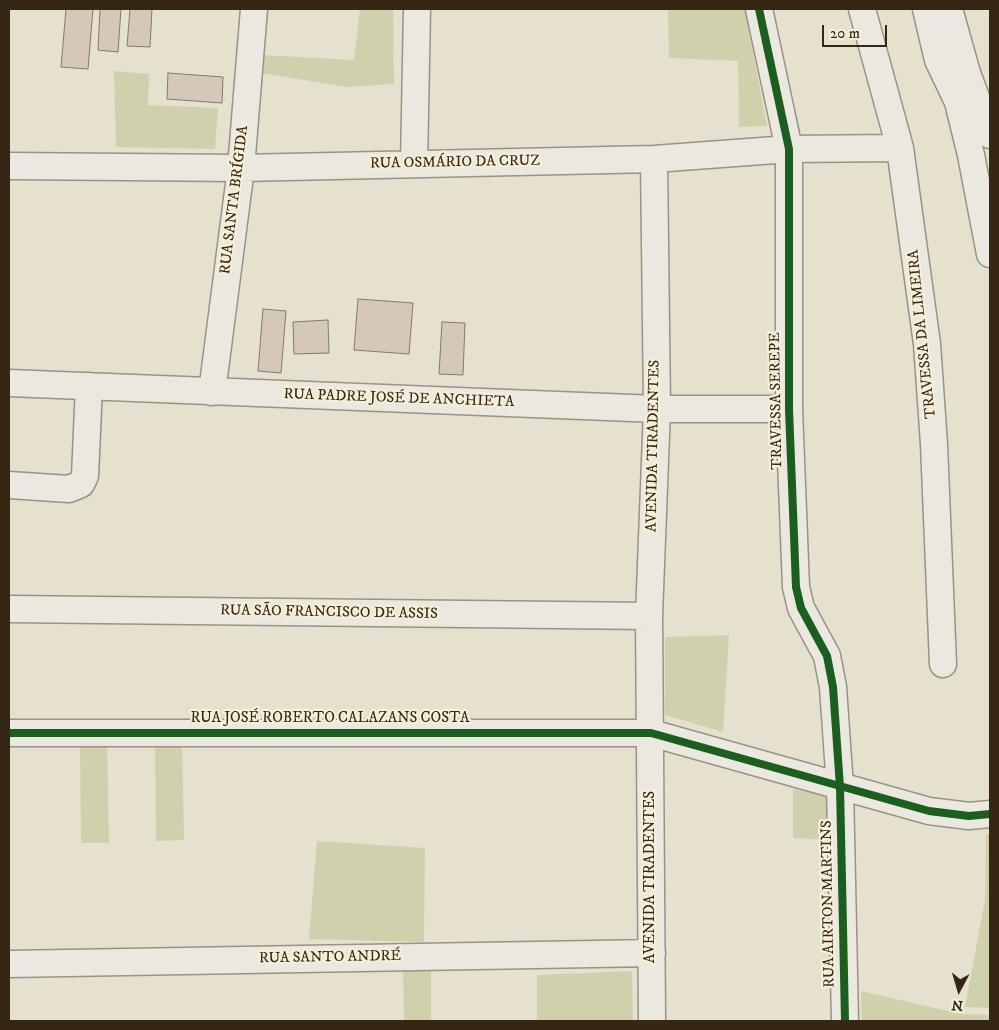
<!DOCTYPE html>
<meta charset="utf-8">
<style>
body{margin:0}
#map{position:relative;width:999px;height:1030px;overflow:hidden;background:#e6e0cf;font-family:"IM FELL DW Pica",serif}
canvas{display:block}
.frame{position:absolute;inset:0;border:10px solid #362714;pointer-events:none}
.north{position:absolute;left:934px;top:965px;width:50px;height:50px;-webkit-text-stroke:4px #f5eed9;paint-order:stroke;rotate:186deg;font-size:14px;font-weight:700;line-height:20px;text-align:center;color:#362714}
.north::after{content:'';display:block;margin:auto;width:18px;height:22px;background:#362714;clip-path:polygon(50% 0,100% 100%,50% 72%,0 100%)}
.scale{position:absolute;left:822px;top:25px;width:65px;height:22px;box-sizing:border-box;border:2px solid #362714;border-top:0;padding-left:6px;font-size:15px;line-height:18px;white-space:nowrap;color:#362714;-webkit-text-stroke:4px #f5eed9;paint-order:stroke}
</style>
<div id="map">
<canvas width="999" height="1030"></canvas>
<div class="frame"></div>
<div class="north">N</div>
<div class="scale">20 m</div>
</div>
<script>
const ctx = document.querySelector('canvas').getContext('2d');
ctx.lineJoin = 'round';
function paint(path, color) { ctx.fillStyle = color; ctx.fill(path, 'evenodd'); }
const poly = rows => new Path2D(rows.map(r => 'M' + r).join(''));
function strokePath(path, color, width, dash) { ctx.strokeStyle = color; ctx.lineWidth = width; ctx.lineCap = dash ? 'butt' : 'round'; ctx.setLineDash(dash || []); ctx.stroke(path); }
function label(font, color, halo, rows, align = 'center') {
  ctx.font = font + ' "IM FELL DW Pica",serif'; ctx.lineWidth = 4.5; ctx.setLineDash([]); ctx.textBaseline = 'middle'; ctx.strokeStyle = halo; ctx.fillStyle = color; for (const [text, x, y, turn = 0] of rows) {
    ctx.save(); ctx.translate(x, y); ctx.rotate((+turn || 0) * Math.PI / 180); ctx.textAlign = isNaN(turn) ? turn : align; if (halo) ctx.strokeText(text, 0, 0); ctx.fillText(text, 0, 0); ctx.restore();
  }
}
paint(poly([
 [360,9,393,9,394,84,347,87,261,73,261,55,354,60],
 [668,9,745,9,767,126,739,127,738,61,669,58],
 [114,71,149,74,148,105,218,108,215,149,116,147],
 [729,635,723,732,665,715,665,637],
 [155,739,182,739,184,840,156,841],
 [107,741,109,843,81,843,80,742],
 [793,789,828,796,827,840,793,838],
 [990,833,990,1008,965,1007,985,900,986,835],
 [317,841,425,848,424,942,309,939],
 [403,969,431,969,431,1021,404,1021],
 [632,971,633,1021,537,1021,537,975],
 [861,991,961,1014,990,1015,990,1021,862,1021]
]), '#d1d0ad');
const building = poly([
 [66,9,93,9,88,69,61,67,66,9],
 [100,9,121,9,118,52,98,50,100,9],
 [130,9,152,9,150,47,127,46,130,9],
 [168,73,223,77,222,103,167,99,168,73],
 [358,299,413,303,409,354,354,350,358,299],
 [263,309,286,311,281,373,258,371,263,309],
 [328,320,329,353,294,354,293,322,328,320],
 [442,322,465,323,463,375,439,374,442,322]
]);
paint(building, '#d5c8bb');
strokePath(building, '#7f7a6e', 1);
const street = poly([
 [759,9,789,149,789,409,796,587,801,608,827,656,833,687,840,787,845,1021],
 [862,9,900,148,927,344,934,444,943,664],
 [926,9,938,60,958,102,971,155,990,254],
 [949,9,967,73,990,135],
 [414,164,417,9],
 [9,166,241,168,654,159,789,149,900,148],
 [9,383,657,409,789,409],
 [212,392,241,168,254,9],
 [9,485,69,489,81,484,85,476,89,386],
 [9,609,649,616],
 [9,733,651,733,929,811,969,816,990,814],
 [9,964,652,953],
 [652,1021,649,616,657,409,654,159]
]);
strokePath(street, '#989287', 29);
strokePath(street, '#ebe8df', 26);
strokePath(poly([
 [759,9,789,149,789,409,796,587,801,608,827,656,833,687,840,787,845,1021],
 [9,733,651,733,929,811,969,816,990,814]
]), '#1b5e20', 8);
label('15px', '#362714', '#f5eed9', [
 ["RUA OSMÁRIO DA CRUZ",455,163,-1],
 ["RUA SANTA BRÍGIDA",235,200,-83],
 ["TRAVESSA DA LIMEIRA",923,334,-96],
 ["RUA PADRE JOSÉ DE ANCHIETA",399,399,2],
 ["TRAVESSA SEREPE",777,401,-91],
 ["AVENIDA TIRADENTES",654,446,-89],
 ["RUA SÃO FRANCISCO DE ASSIS",329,613,1],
 ["RUA JOSÉ ROBERTO CALAZANS COSTA",330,719],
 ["AVENIDA TIRADENTES",651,877,-90],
 ["RUA AIRTON MARTINS",829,904,-91],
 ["RUA SANTO ANDRÉ",330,958,-1]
]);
</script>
